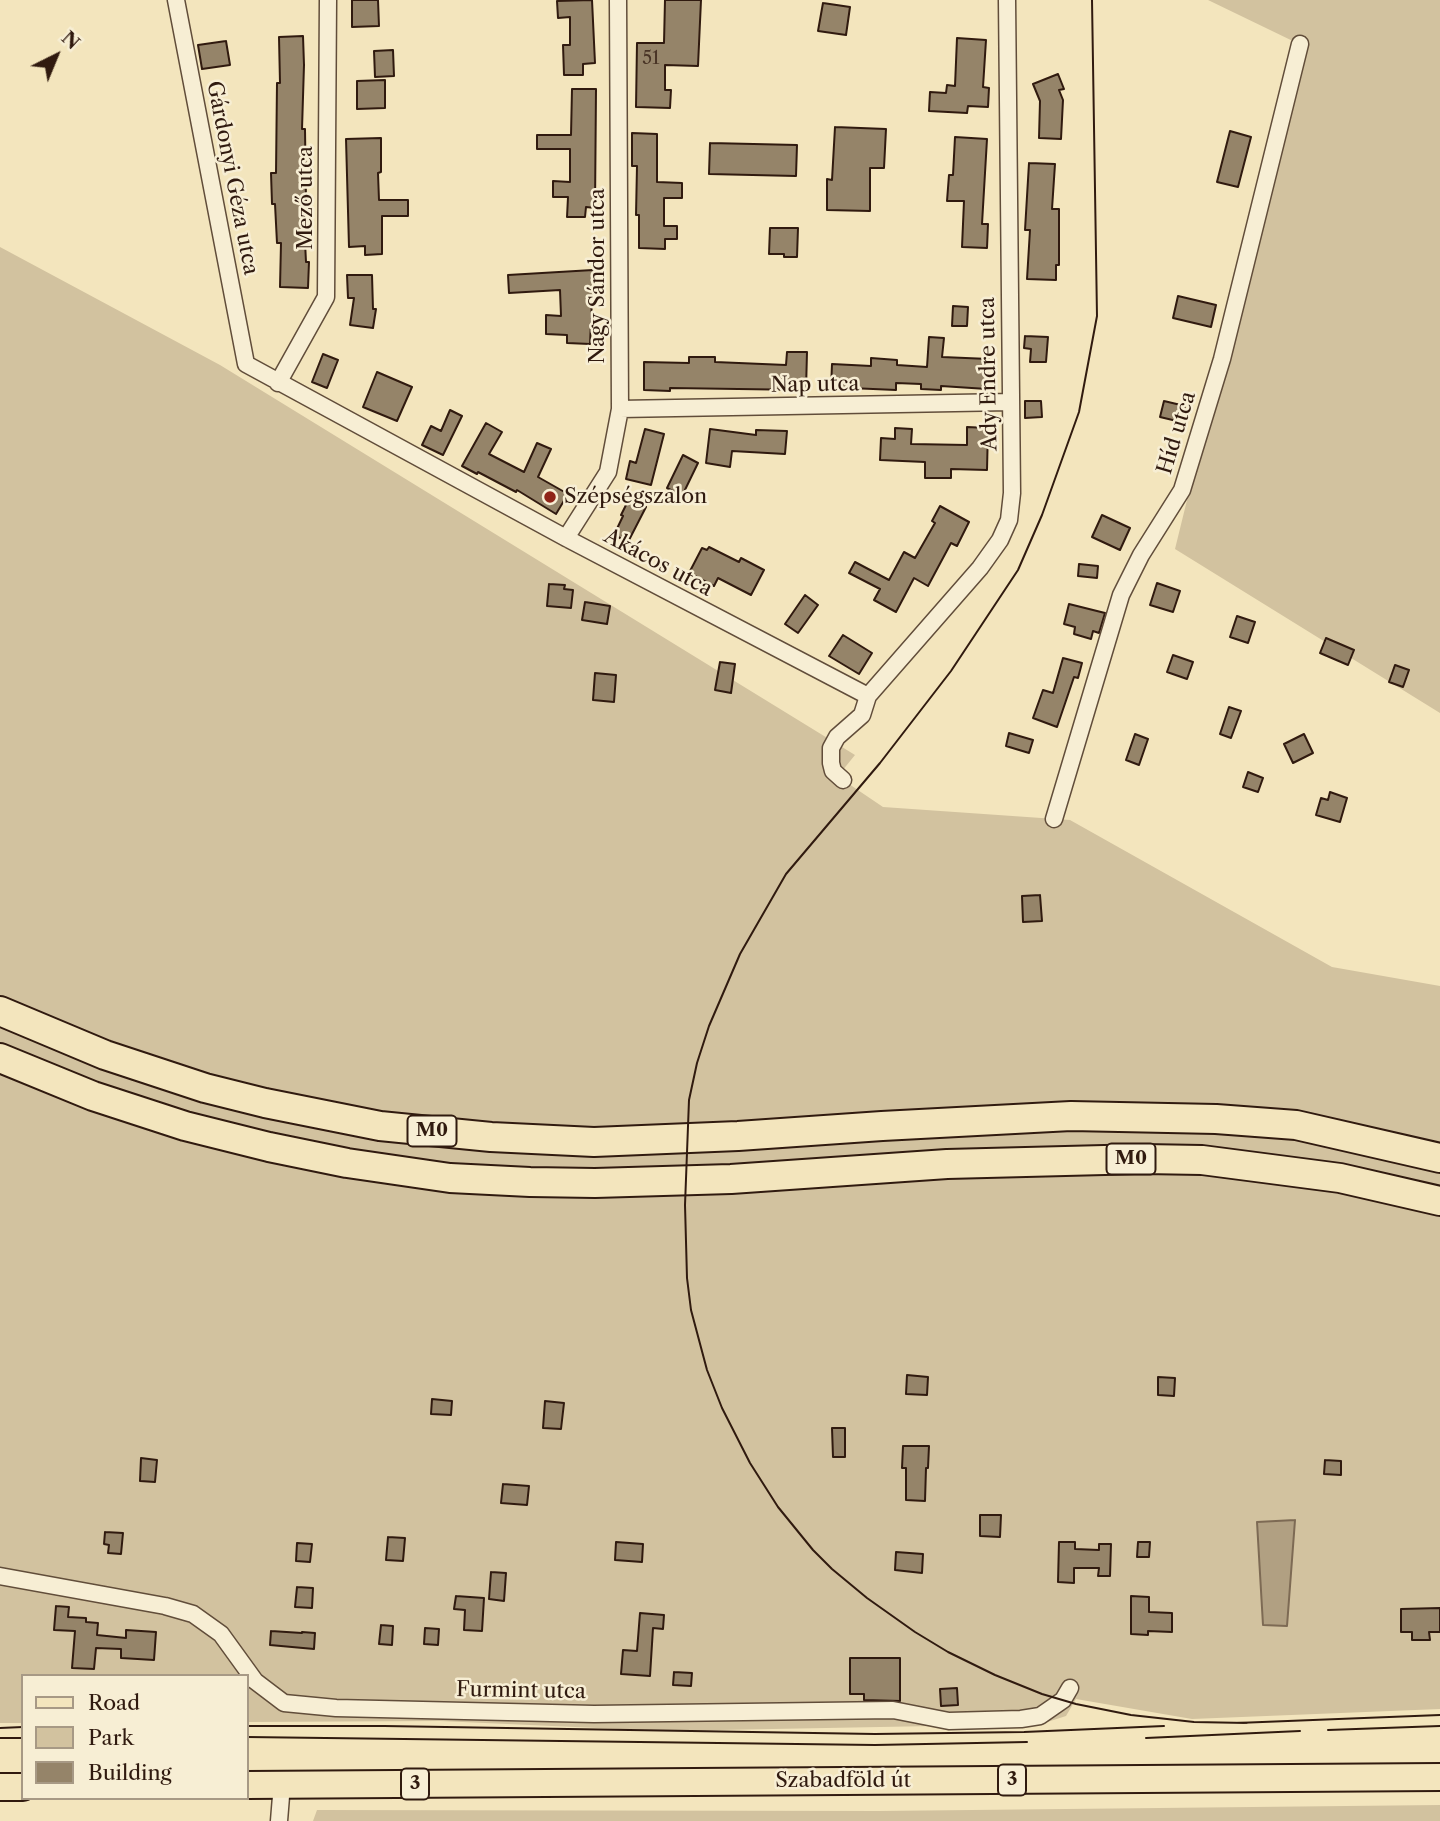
<!DOCTYPE html>
<meta charset="utf-8">
<style>
body{margin:0}
#map{position:relative;width:1440px;height:1821px;overflow:hidden;background:#f3e5bd;font-family:"Libre Caslon Text",serif}
canvas{display:block}
.legend{position:absolute;left:21px;top:1674px;width:228px;height:126px;box-sizing:border-box;background:#f7eed4;border:2px solid #a79985;margin:0;padding:9px 12px;list-style:none;font-size:21px;color:#301a0f}
.legend li{display:flex;align-items:center;gap:14px;height:35px}
.legend b{width:35px;border:2px solid #a79985}
.north{position:absolute;left:21px;top:21px;width:70px;height:70px;-webkit-text-stroke:5px #f7eed4;paint-order:stroke;rotate:43deg;font-size:19px;font-weight:700;line-height:28px;text-align:center;color:#301a0f}
.north::after{content:'';display:block;margin:auto;width:24px;height:32px;background:#301a0f;clip-path:polygon(50% 0,100% 100%,50% 72%,0 100%)}
</style>
<div id="map">
<canvas width="1440" height="1821"></canvas>
<ul class="legend">
<li><b style="height:9px;background:#f3e5bd"></b>Road</li>
<li><b style="height:19px;background:#d2c29f"></b>Park</li>
<li><b style="height:19px;background:#958469"></b>Building</li>
</ul>
<div class="north">N</div>
</div>
<script>
const ctx = document.querySelector('canvas').getContext('2d');
ctx.lineJoin = 'round';
function paint(path, color) { ctx.fillStyle = color; ctx.fill(path, 'evenodd'); }
const poly = rows => new Path2D(rows.map(r => 'M' + r).join(''));
function strokePath(path, color, width, dash) { ctx.strokeStyle = color; ctx.lineWidth = width; ctx.lineCap = dash ? 'butt' : 'round'; ctx.setLineDash(dash || []); ctx.stroke(path); }
function label(font, color, halo, rows, align = 'center') {
  ctx.font = font + ' "Libre Caslon Text",serif'; ctx.lineWidth = 5; ctx.setLineDash([]); ctx.textBaseline = 'middle'; ctx.strokeStyle = halo; ctx.fillStyle = color; for (const [text, x, y, turn = 0] of rows) {
    ctx.save(); ctx.translate(x, y); ctx.rotate((+turn || 0) * Math.PI / 180); ctx.textAlign = isNaN(turn) ? turn : align; if (halo) ctx.strokeText(text, 0, 0); ctx.fillText(text, 0, 0); ctx.restore();
  }
}
paint(poly([
 [1208,0,1440,0,1440,713,1175,549,1299,44],
 [0,247,220,365,855,755,842,771,843,780,883,807,1070,820,1332,967,1440,986,1440,1709,1192,1719,1076,1699,1066,1716,1041,1724,665,1731,440,1721,247,1722,247,1676,23,1676,23,1723,0,1723],
 [1440,1805,1440,1821,313,1821,317,1810,879,1811]
]), '#d2c29f');
const water = poly([
 [1295,1520,1287,1626,1263,1625,1257,1522,1295,1520]
]);
paint(water, '#b1a082');
strokePath(water, '#7d6a54', 2);
const building = poly([
 [352,0,378,0,379,26,352,27,352,0],
 [592,0,595,63,583,64,583,75,564,75,563,45,570,45,570,17,558,18,557,1,592,0],
 [665,0,701,0,698,66,665,65,665,90,671,90,670,108,636,107,637,43,664,43,665,0],
 [823,3,850,7,846,35,818,31,823,3],
 [303,36,304,65,302,129,305,129,306,201,303,201,306,262,309,262,308,288,280,287,281,243,277,243,275,204,272,204,271,173,276,173,277,83,280,83,279,37,303,36],
 [957,38,986,40,983,87,989,88,988,107,968,106,967,113,929,111,930,92,946,93,947,85,955,86,957,38],
 [226,41,230,65,202,69,198,45,226,41],
 [393,50,394,76,375,77,374,51,393,50],
 [1058,74,1064,89,1059,90,1063,100,1061,139,1039,138,1040,101,1033,84,1058,74],
 [385,80,385,108,357,109,357,81,385,80],
 [572,89,596,89,595,208,586,207,585,217,567,217,568,197,553,197,553,181,570,182,570,149,537,149,537,135,571,135,572,89],
 [835,127,886,129,884,168,870,168,870,211,827,210,827,179,832,180,835,127],
 [1230,131,1251,137,1238,187,1217,182,1230,131],
 [632,133,657,134,657,182,682,183,682,198,664,198,664,226,677,226,677,239,665,239,665,249,639,248,639,215,636,215,637,166,632,166,632,133],
 [955,137,987,139,982,224,988,224,987,248,962,247,964,201,947,201,949,175,953,175,955,137],
 [381,138,381,172,378,173,379,200,408,200,408,216,382,216,382,254,365,255,365,246,349,247,346,139,381,138],
 [710,143,797,145,796,176,709,174,710,143],
 [1029,163,1055,164,1052,209,1059,209,1059,265,1056,265,1056,280,1027,279,1030,230,1025,230,1029,163],
 [770,228,798,228,797,257,784,257,784,254,769,254,770,228],
 [593,270,594,300,592,300,590,344,567,343,567,335,546,334,546,315,561,316,560,290,509,293,508,275,593,270],
 [347,275,372,275,373,309,376,309,373,328,350,325,354,298,348,298,347,275],
 [1178,296,1216,305,1211,327,1173,318,1178,296],
 [953,306,968,307,967,326,952,326,953,306],
 [1025,336,1048,337,1046,362,1030,362,1031,349,1024,348,1025,336],
 [929,337,944,338,942,357,989,359,987,389,941,386,941,390,921,389,921,384,896,383,896,390,850,388,850,390,831,389,832,364,871,366,871,358,897,360,897,365,927,367,929,337],
 [787,352,807,352,806,390,670,388,670,391,644,390,644,362,689,363,689,357,715,357,715,362,786,365,787,352],
 [323,354,338,360,327,388,312,382,323,354],
 [377,372,412,387,397,421,363,407,377,372],
 [1025,401,1041,401,1042,417,1025,418,1025,401],
 [1164,401,1185,406,1181,422,1160,417,1164,401],
 [450,410,462,416,443,455,422,445,431,426,441,431,450,410],
 [486,423,502,432,489,454,524,472,537,443,551,449,538,477,568,494,556,514,517,490,516,492,478,472,477,474,462,466,486,423],
 [967,427,988,428,987,470,951,469,951,478,925,478,925,462,880,460,881,438,895,439,895,428,912,429,911,444,967,445,967,427],
 [645,429,664,434,651,485,626,479,630,461,636,463,645,429],
 [710,429,756,435,756,430,787,431,785,454,732,451,730,467,706,463,710,429],
 [683,455,698,463,682,496,667,488,683,455],
 [629,499,646,507,628,542,614,535,623,516,621,515,629,499],
 [940,506,969,522,957,546,951,543,928,586,914,578,896,612,874,600,880,589,849,573,855,562,889,580,904,552,915,558,935,523,932,521,940,506],
 [1102,515,1130,528,1120,550,1092,537,1102,515],
 [709,547,739,562,741,558,764,570,751,595,718,578,714,586,689,573,702,548,707,550,709,547],
 [1079,564,1098,566,1097,578,1078,576,1079,564],
 [1157,583,1180,591,1173,612,1150,605,1157,583],
 [549,584,565,585,564,589,573,590,571,608,547,606,549,584],
 [805,595,818,605,798,633,785,624,805,595],
 [585,602,610,606,607,624,582,620,585,602],
 [1069,604,1105,613,1099,633,1093,631,1091,639,1074,634,1075,627,1064,624,1069,604],
 [1237,616,1255,622,1248,643,1230,637,1237,616],
 [843,635,872,653,859,674,829,656,843,635],
 [1326,638,1354,650,1348,665,1320,653,1326,638],
 [1173,655,1193,662,1187,679,1167,672,1173,655],
 [1063,658,1082,663,1078,678,1074,677,1057,727,1033,718,1043,690,1053,693,1063,658],
 [720,662,735,664,731,693,715,690,720,662],
 [1395,665,1409,670,1403,687,1389,682,1395,665],
 [595,673,616,675,614,702,593,700,595,673],
 [1229,707,1241,711,1231,738,1220,734,1229,707],
 [1009,733,1033,740,1029,753,1006,746,1009,733],
 [1135,734,1148,739,1139,765,1126,760,1135,734],
 [1304,734,1313,753,1293,763,1284,744,1304,734],
 [1248,772,1263,778,1258,792,1243,787,1248,772],
 [1330,792,1347,798,1340,822,1316,815,1321,798,1328,800,1330,792],
 [1040,895,1042,921,1023,922,1022,896,1040,895],
 [907,1375,928,1377,927,1395,906,1394,907,1375],
 [1158,1377,1175,1378,1174,1396,1158,1395,1158,1377],
 [432,1399,452,1401,451,1415,431,1414,432,1399],
 [545,1401,564,1403,561,1429,543,1428,545,1401],
 [832,1428,845,1428,845,1457,833,1457,832,1428],
 [903,1446,929,1446,928,1468,926,1468,925,1501,906,1500,906,1468,902,1468,903,1446],
 [141,1458,157,1460,155,1482,140,1481,141,1458],
 [1325,1460,1341,1461,1341,1475,1324,1474,1325,1460],
 [503,1484,529,1486,527,1505,501,1503,503,1484],
 [980,1515,1001,1515,1000,1537,980,1536,980,1515],
 [105,1532,123,1533,121,1554,108,1553,109,1545,104,1544,105,1532],
 [388,1537,405,1538,403,1561,386,1560,388,1537],
 [616,1542,643,1544,642,1562,615,1560,616,1542],
 [1059,1542,1075,1542,1075,1549,1099,1550,1099,1544,1111,1544,1110,1576,1098,1576,1099,1568,1074,1568,1074,1583,1058,1582,1059,1542],
 [1138,1542,1150,1542,1149,1557,1137,1557,1138,1542],
 [297,1543,312,1544,310,1562,296,1561,297,1543],
 [896,1552,923,1554,922,1573,895,1570,896,1552],
 [491,1572,506,1573,504,1601,489,1599,491,1572],
 [297,1587,313,1588,312,1608,295,1607,297,1587],
 [456,1596,484,1598,482,1631,464,1630,465,1610,454,1609,456,1596],
 [1131,1596,1149,1597,1149,1612,1172,1613,1172,1632,1148,1631,1148,1635,1131,1634,1131,1596],
 [56,1606,69,1607,68,1617,86,1618,86,1622,98,1623,97,1635,126,1638,126,1630,156,1632,154,1660,121,1658,121,1649,96,1648,94,1669,72,1668,75,1631,54,1630,56,1606],
 [1440,1608,1440,1632,1429,1632,1430,1640,1412,1640,1412,1632,1401,1632,1401,1609,1440,1608],
 [640,1613,664,1615,663,1629,653,1628,650,1676,621,1674,623,1650,637,1651,640,1613],
 [381,1625,393,1626,392,1645,379,1644,381,1625],
 [425,1628,439,1629,438,1645,424,1644,425,1628],
 [271,1631,302,1633,302,1632,315,1633,314,1649,270,1645,271,1631],
 [850,1658,900,1658,900,1701,864,1700,864,1694,850,1694,850,1658],
 [674,1672,692,1673,691,1686,673,1685,674,1672],
 [957,1688,958,1705,941,1706,940,1689,957,1688]
]);
paint(building, '#958469');
strokePath(building, '#301a0f', 2);
const minor = poly([
 [176,0,246,364,566,538,868,696],
 [278,383,326,297,328,0],
 [620,409,1010,402],
 [566,538,608,472,620,409,618,0],
 [843,780,833,771,831,763,831,748,837,737,862,715,868,696,980,568,1000,540,1009,520,1012,493,1007,0],
 [1054,819,1121,595,1141,555,1182,490,1222,359,1300,44],
 [0,1576,165,1606,193,1614,221,1634,255,1681,284,1703,336,1708,594,1714,893,1710,949,1721,1021,1719,1040,1716,1063,1700,1070,1688],
 [279,1821,282,1784]
]);
const primary = poly([
 [247,1785,1440,1777],
 [0,1787,23,1787]
]);
const trunk = poly([
 [0,1011,105,1055,205,1088,265,1103,380,1126,491,1137,594,1142,738,1136,882,1126,1071,1116,1216,1119,1296,1125,1440,1158],
 [0,1058,93,1096,185,1126,269,1147,347,1163,450,1178,530,1182,595,1183,731,1179,947,1164,1144,1159,1202,1160,1340,1178,1440,1201]
]);
strokePath(minor, '#614d3a', 19);
strokePath(primary, '#301a0f', 30);
strokePath(trunk, '#301a0f', 32);
strokePath(minor, '#f7eed4', 16);
strokePath(primary, '#f3e5bd', 26);
strokePath(trunk, '#f3e5bd', 28);
strokePath(poly([
 [1092,0,1097,316,1079,412,1042,515,1018,570,951,671,880,763,786,874,740,954,709,1026,697,1063,689,1100,685,1205,687,1278,691,1310,707,1370,722,1408,750,1463,778,1507,813,1550,832,1569,867,1598,915,1632,948,1652,995,1675,1042,1694,1076,1704,1131,1715,1194,1722,1247,1723],
 [1237,1723,1440,1715],
 [247,1726,384,1726,875,1734,1024,1732,1164,1726],
 [0,1728,23,1727],
 [1328,1730,1440,1726],
 [247,1737,875,1745,1027,1742],
 [0,1738,23,1738],
 [1146,1738,1300,1731]
]), '#301a0f', 2);
for (const [x, y, r, color] of [
 [550,497,7,"#8f2418"]
]) { const dot = new Path2D(); dot.arc(x, y, r, 0, 2 * Math.PI); ctx.fillStyle = color; ctx.fill(dot); strokePath(dot, '#f7eed4', 2.5); }
label('18px', '#493426', null, [
 ["51",651,59]
]);
for (const [x, y, w] of [
 [432,1131,49],
 [1131,1159,49],
 [1012,1780,28],
 [415,1784,28]
]) { const box = new Path2D(); box.roundRect(x - w / 2, y - 15.5, w, 31, 5); ctx.fillStyle = '#f7eed4'; ctx.fill(box); strokePath(box, '#301a0f', 2); }
label('bold 19px', '#301a0f', null, [
 ["M0",432,1131],
 ["M0",1131,1159],
 ["3",1012,1780],
 ["3",415,1784]
]);
label('21px', '#301a0f', '#f7eed4', [
 ["Gárdonyi Géza utca",232,178,79],
 ["Mező utca",306,198,-90],
 ["Nagy Sándor utca",598,276,-90],
 ["Ady Endre utca",989,374,-91],
 ["Nap utca",815,385,-1],
 ["Híd utca",1177,433,-73],
 ["Akácos utca",658,563,28],
 ["Furmint utca",521,1691,1],
 ["Szabadföld út",843,1781]
]);
label('21px', '#301a0f', '#f7eed4', [
 ["Szépségszalon",564,497]
], 'left');
</script>
